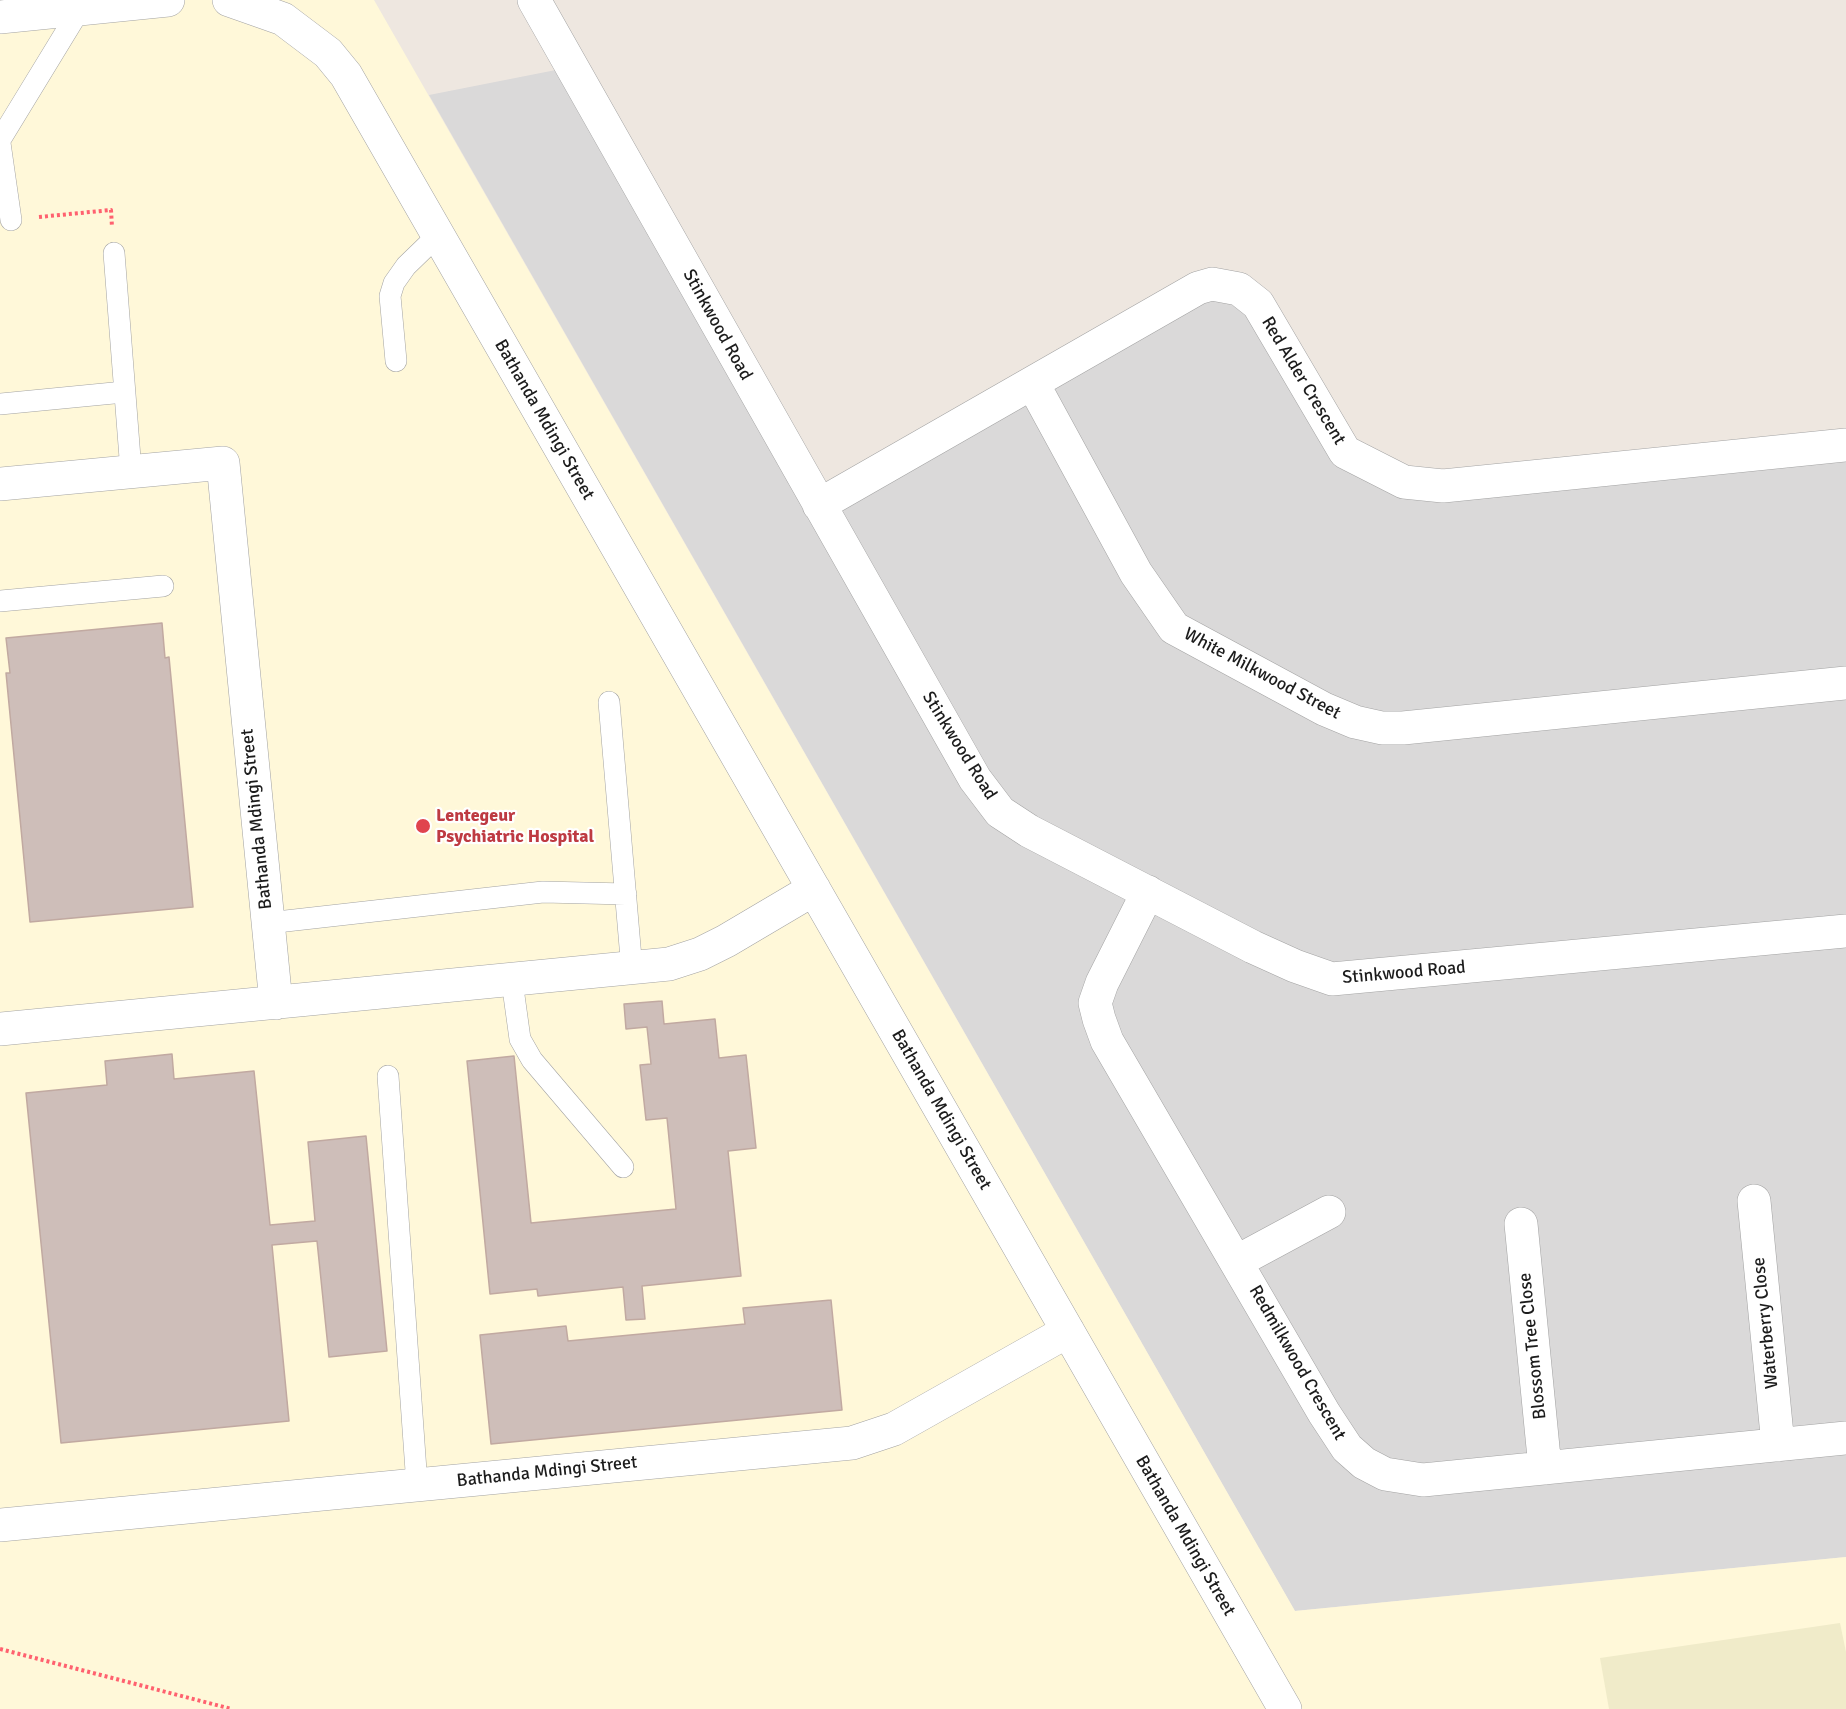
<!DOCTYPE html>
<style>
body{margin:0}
canvas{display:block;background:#eee7e0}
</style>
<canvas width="1846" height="1709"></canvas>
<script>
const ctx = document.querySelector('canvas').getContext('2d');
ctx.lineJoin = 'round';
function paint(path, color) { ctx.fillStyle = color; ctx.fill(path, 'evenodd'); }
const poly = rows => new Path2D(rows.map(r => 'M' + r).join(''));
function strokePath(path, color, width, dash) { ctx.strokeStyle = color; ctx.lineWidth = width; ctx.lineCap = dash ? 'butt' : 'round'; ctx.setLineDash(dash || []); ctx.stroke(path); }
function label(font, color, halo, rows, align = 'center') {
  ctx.font = font + ' Signika,sans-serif'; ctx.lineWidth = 4.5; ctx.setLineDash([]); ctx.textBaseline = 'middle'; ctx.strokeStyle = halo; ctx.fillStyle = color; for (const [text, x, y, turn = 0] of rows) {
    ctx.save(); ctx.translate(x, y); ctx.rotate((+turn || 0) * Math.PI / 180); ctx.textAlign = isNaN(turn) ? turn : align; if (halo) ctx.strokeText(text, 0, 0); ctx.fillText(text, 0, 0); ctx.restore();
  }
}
paint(poly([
 [571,67,819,507,1227,286,1343,452,1402,484,1846,447,1846,1557,1295,1611,429,95]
]), '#dad9d9');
paint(poly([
 [0,0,374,0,1295,1611,1846,1557,1846,1709,0,1709]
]), '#fff8d9');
paint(poly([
 [1840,1623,1846,1652,1846,1709,1609,1709,1600,1658]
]), '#f0ebc9');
const building = poly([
 [162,623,165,658,169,657,193,907,30,922,6,673,10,673,6,638,162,623],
 [662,1001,664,1024,715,1019,719,1058,746,1055,756,1148,728,1151,741,1276,642,1286,645,1319,626,1320,623,1287,538,1296,537,1289,490,1294,467,1061,514,1056,531,1223,676,1209,667,1118,646,1120,640,1065,651,1064,647,1027,626,1029,624,1004,662,1001],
 [172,1054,174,1079,254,1071,270,1225,315,1221,308,1142,366,1136,387,1351,329,1357,317,1241,272,1245,289,1421,61,1443,26,1093,107,1085,105,1061,172,1054],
 [831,1300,842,1410,491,1444,480,1335,566,1326,568,1341,745,1324,743,1308,831,1300]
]);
paint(building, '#cebeb9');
strokePath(building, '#c1a9a1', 1.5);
const service = poly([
 [0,140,80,9],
 [0,143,11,220],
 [114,253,131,471],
 [396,361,390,296,394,283,406,266,438,235],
 [0,404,124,392],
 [0,601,163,586],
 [609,702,632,970],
 [268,923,543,892,626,894],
 [512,981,520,1039,532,1060,623,1167],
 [388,1076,417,1485]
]);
const minor = poly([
 [229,0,283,19,328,53,346,75,1285,1709],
 [534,0,975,779,1000,812,1029,831,1253,947,1295,966,1332,979,1846,931],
 [0,17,168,0],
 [1033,384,1136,573,1174,628,1324,709,1355,722,1382,728,1403,728,1846,683],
 [0,484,223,463,276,1003],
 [819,505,1198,288,1212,284,1239,289,1258,304,1345,452,1404,482,1443,486,1846,445],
 [1148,892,1102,983,1095,1003,1099,1019,1107,1041,1324,1413,1347,1448,1364,1463,1385,1474,1423,1480,1846,1438],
 [0,1029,669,964,700,954,726,941,814,889],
 [1754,1201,1778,1445],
 [1521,1224,1545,1468],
 [1238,1261,1329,1212],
 [0,1525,852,1443,894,1429,1068,1331]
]);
strokePath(service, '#a3a3a3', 22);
strokePath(minor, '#a3a3a3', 34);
strokePath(poly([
 [39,217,111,210,112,227],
 [0,1649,232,1709]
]), '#ff616f', 4, [3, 3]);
strokePath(service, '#fff', 21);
strokePath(minor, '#fff', 33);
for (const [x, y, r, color] of [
 [423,826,8,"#e0444e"]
]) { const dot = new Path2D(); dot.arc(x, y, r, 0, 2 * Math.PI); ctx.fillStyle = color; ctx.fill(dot); strokePath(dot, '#fff', 2); }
label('18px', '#1c1c1c', '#fff', [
 ["Stinkwood Road",717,325,61],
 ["Red Alder Crescent",1303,381,59],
 ["Bathanda Mdingi Street",544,420,60],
 ["White Milkwood Street",1262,674,28],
 ["Stinkwood Road",959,746,58],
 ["Bathanda Mdingi Street",257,819,-96],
 ["Stinkwood Road",1404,973,-5],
 ["Bathanda Mdingi Street",941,1110,60],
 ["Waterberry Close",1766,1323,-96],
 ["Blossom Tree Close",1533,1346,-96],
 ["Redmilkwood Crescent",1297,1363,60],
 ["Bathanda Mdingi Street",547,1472,-6],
 ["Bathanda Mdingi Street",1185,1536,60]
]);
label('bold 18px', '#be3a42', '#fff', [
 ["Lentegeur",436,816],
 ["Psychiatric Hospital",436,837]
], 'left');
</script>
